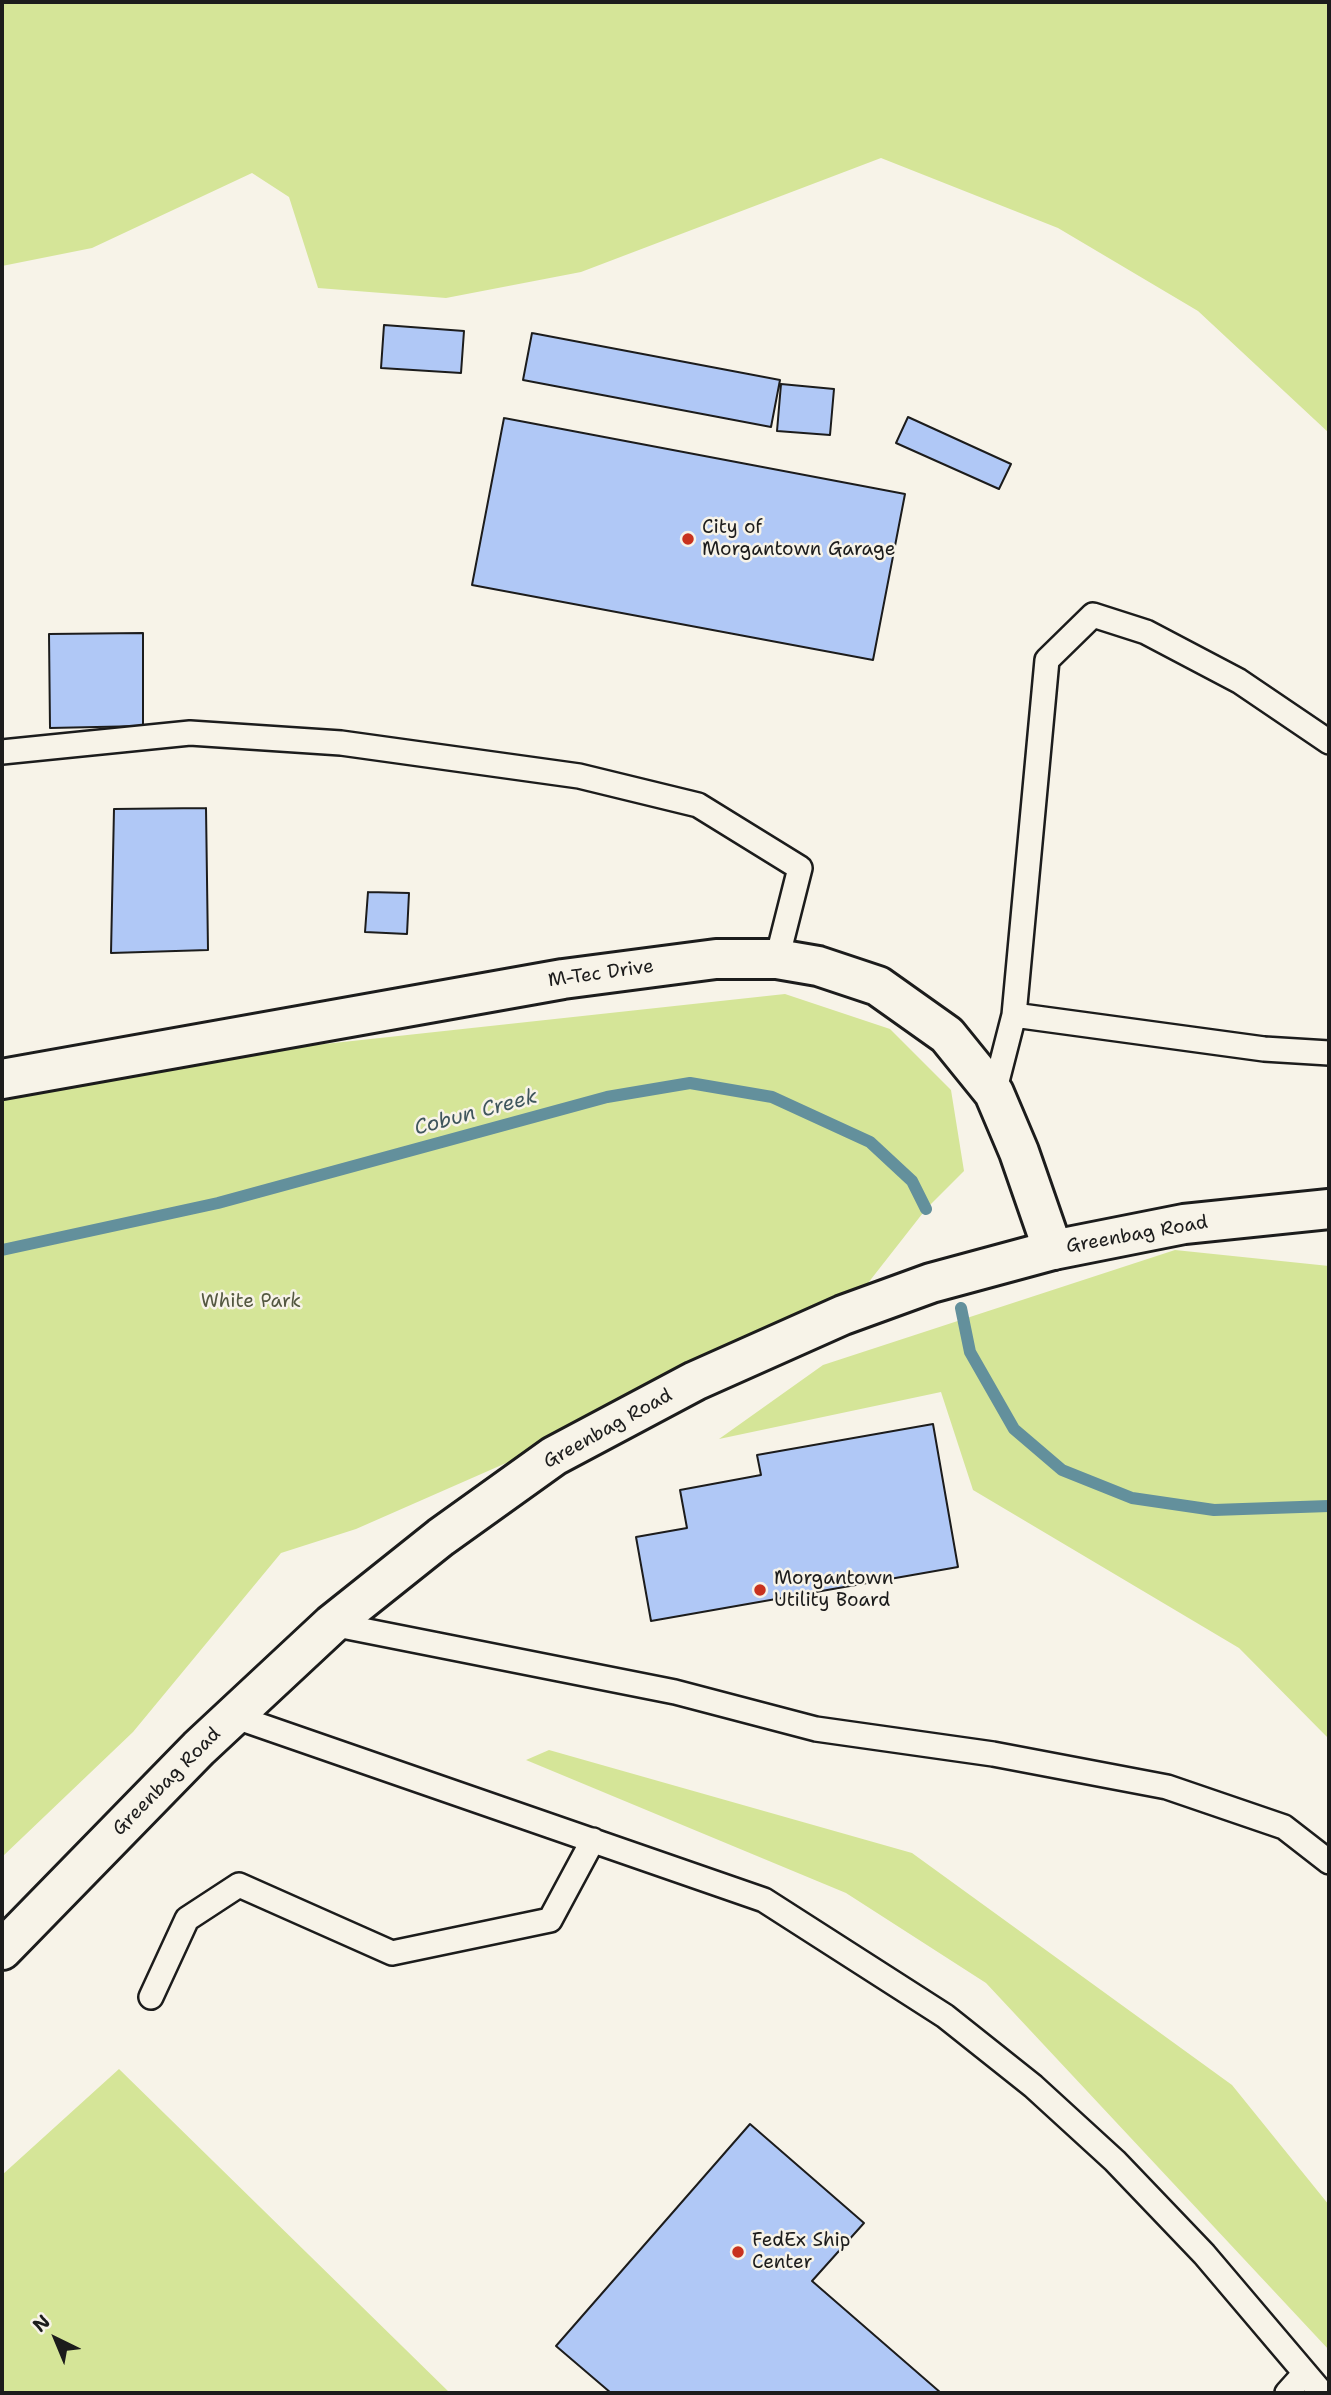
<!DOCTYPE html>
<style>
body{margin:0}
#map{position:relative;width:1331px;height:2395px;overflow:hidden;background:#f7f3e8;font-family:"Shantell Sans",sans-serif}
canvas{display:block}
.frame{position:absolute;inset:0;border:4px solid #1c1c1c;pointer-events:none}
.north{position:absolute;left:21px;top:2304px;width:70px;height:70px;-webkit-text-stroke:5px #f7f3e8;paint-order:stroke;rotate:317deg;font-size:19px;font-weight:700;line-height:28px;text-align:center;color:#1c1c1c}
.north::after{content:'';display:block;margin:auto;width:24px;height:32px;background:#1c1c1c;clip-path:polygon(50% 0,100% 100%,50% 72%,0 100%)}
</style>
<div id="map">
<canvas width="1331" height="2395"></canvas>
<div class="frame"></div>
<div class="north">N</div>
</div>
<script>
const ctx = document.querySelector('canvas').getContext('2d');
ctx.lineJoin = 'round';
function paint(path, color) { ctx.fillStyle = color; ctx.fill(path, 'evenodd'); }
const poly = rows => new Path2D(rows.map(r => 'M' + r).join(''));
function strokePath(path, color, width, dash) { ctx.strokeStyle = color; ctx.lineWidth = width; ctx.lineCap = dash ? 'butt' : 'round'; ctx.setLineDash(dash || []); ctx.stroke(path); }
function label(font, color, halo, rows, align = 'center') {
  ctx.font = font + ' "Shantell Sans",sans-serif'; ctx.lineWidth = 5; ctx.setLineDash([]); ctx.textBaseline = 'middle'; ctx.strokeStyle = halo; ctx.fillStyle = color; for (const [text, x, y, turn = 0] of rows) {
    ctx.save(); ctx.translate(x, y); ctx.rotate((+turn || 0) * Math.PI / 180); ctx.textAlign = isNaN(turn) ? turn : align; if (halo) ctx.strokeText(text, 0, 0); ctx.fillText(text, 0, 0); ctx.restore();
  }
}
paint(poly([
 [2,2,1329,2,1329,433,1198,311,1058,228,881,158,581,272,446,298,318,288,289,197,252,173,92,248,2,266],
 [785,994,890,1029,951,1090,964,1171,926,1209,843,1315,356,1529,281,1553,133,1732,2,1857,2,1079],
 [1175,1250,1329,1266,1329,1739,1239,1648,973,1490,941,1392,719,1439,823,1365],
 [549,1750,912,1853,1232,2085,1329,2205,1329,2350,986,1983,846,1893,526,1760],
 [119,2069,450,2393,2,2393,2,2175]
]), '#d5e598');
strokePath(poly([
 [2,1250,218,1203,607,1097,690,1083,772,1097,870,1142,912,1181,926,1209],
 [961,1308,970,1352,1014,1429,1062,1470,1132,1498,1214,1510,1329,1506]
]), '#63909c', 12);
const building = poly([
 [384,325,464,331,461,373,381,368,384,325],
 [532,333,780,380,771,427,523,380,532,333],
 [781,384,834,389,830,435,777,431,781,384],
 [908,417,1011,464,999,489,896,443,908,417],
 [504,418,905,494,873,660,472,585,504,418],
 [143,633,143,726,50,728,49,634,143,633],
 [206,808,208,950,111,953,114,809,206,808],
 [368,892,409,893,407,934,365,932,368,892],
 [933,1424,958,1567,651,1621,636,1537,687,1528,680,1490,761,1475,757,1455,933,1424],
 [750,2124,864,2223,812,2281,941,2393,611,2393,556,2346,750,2124]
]);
paint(building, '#b0c8f6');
strokePath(building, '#1c1c1c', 2);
const lane = poly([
 [2,752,190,733,341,743,579,776,698,805,800,868,777,959],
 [1014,1015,1264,1049,1329,1053],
 [994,1093,1014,1015,1047,660,1093,615,1146,632,1239,681,1329,742],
 [332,1624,675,1692,816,1729,993,1754,1167,1787,1284,1827,1329,1862],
 [233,1716,764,1900,945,2016,1033,2086,1115,2161,1204,2254,1322,2393],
 [151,1997,187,1919,239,1885,392,1953,550,1920,593,1840],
 [1287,2393,1305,2373]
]);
const street = poly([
 [2,1079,563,979,716,959,777,959,818,966,878,986,947,1035,994,1093,1019,1152,1053,1250]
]);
const secondary = poly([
 [2,1950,199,1748,332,1624,441,1537,554,1456,695,1381,843,1315,931,1283,1053,1250,1184,1224,1329,1209]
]);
strokePath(lane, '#1c1c1c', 28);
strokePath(street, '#1c1c1c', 44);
strokePath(secondary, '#1c1c1c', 44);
strokePath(lane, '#f7f3e8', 23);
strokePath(street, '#f7f3e8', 38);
strokePath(secondary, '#f7f3e8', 38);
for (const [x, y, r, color] of [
 [688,539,7,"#c8321e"],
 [760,1590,7,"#c8321e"],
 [738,2252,7,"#c8321e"]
]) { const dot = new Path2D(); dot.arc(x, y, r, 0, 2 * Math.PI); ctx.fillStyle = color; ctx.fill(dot); strokePath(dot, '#f7f3e8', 2.5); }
label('19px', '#1c1c1c', '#f7f3e8', [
 ["City of",702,528],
 ["Morgantown Garage",702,550],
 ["Morgantown",774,1579],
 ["Utility Board",774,1601],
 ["FedEx Ship",752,2241],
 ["Center",752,2263]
], 'left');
label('19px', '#1c1c1c', '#f7f3e8', [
 ["M-Tec Drive",601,974,-8],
 ["Greenbag Road",1137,1235,-10],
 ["Greenbag Road",608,1429,-29],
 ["Greenbag Road",167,1782,-45]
]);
label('19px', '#545841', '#f7f3e8', [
 ["White Park",251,1302]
]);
label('italic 21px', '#3f565c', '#f7f3e8', [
 ["Cobun Creek",476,1113,-15]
]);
</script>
